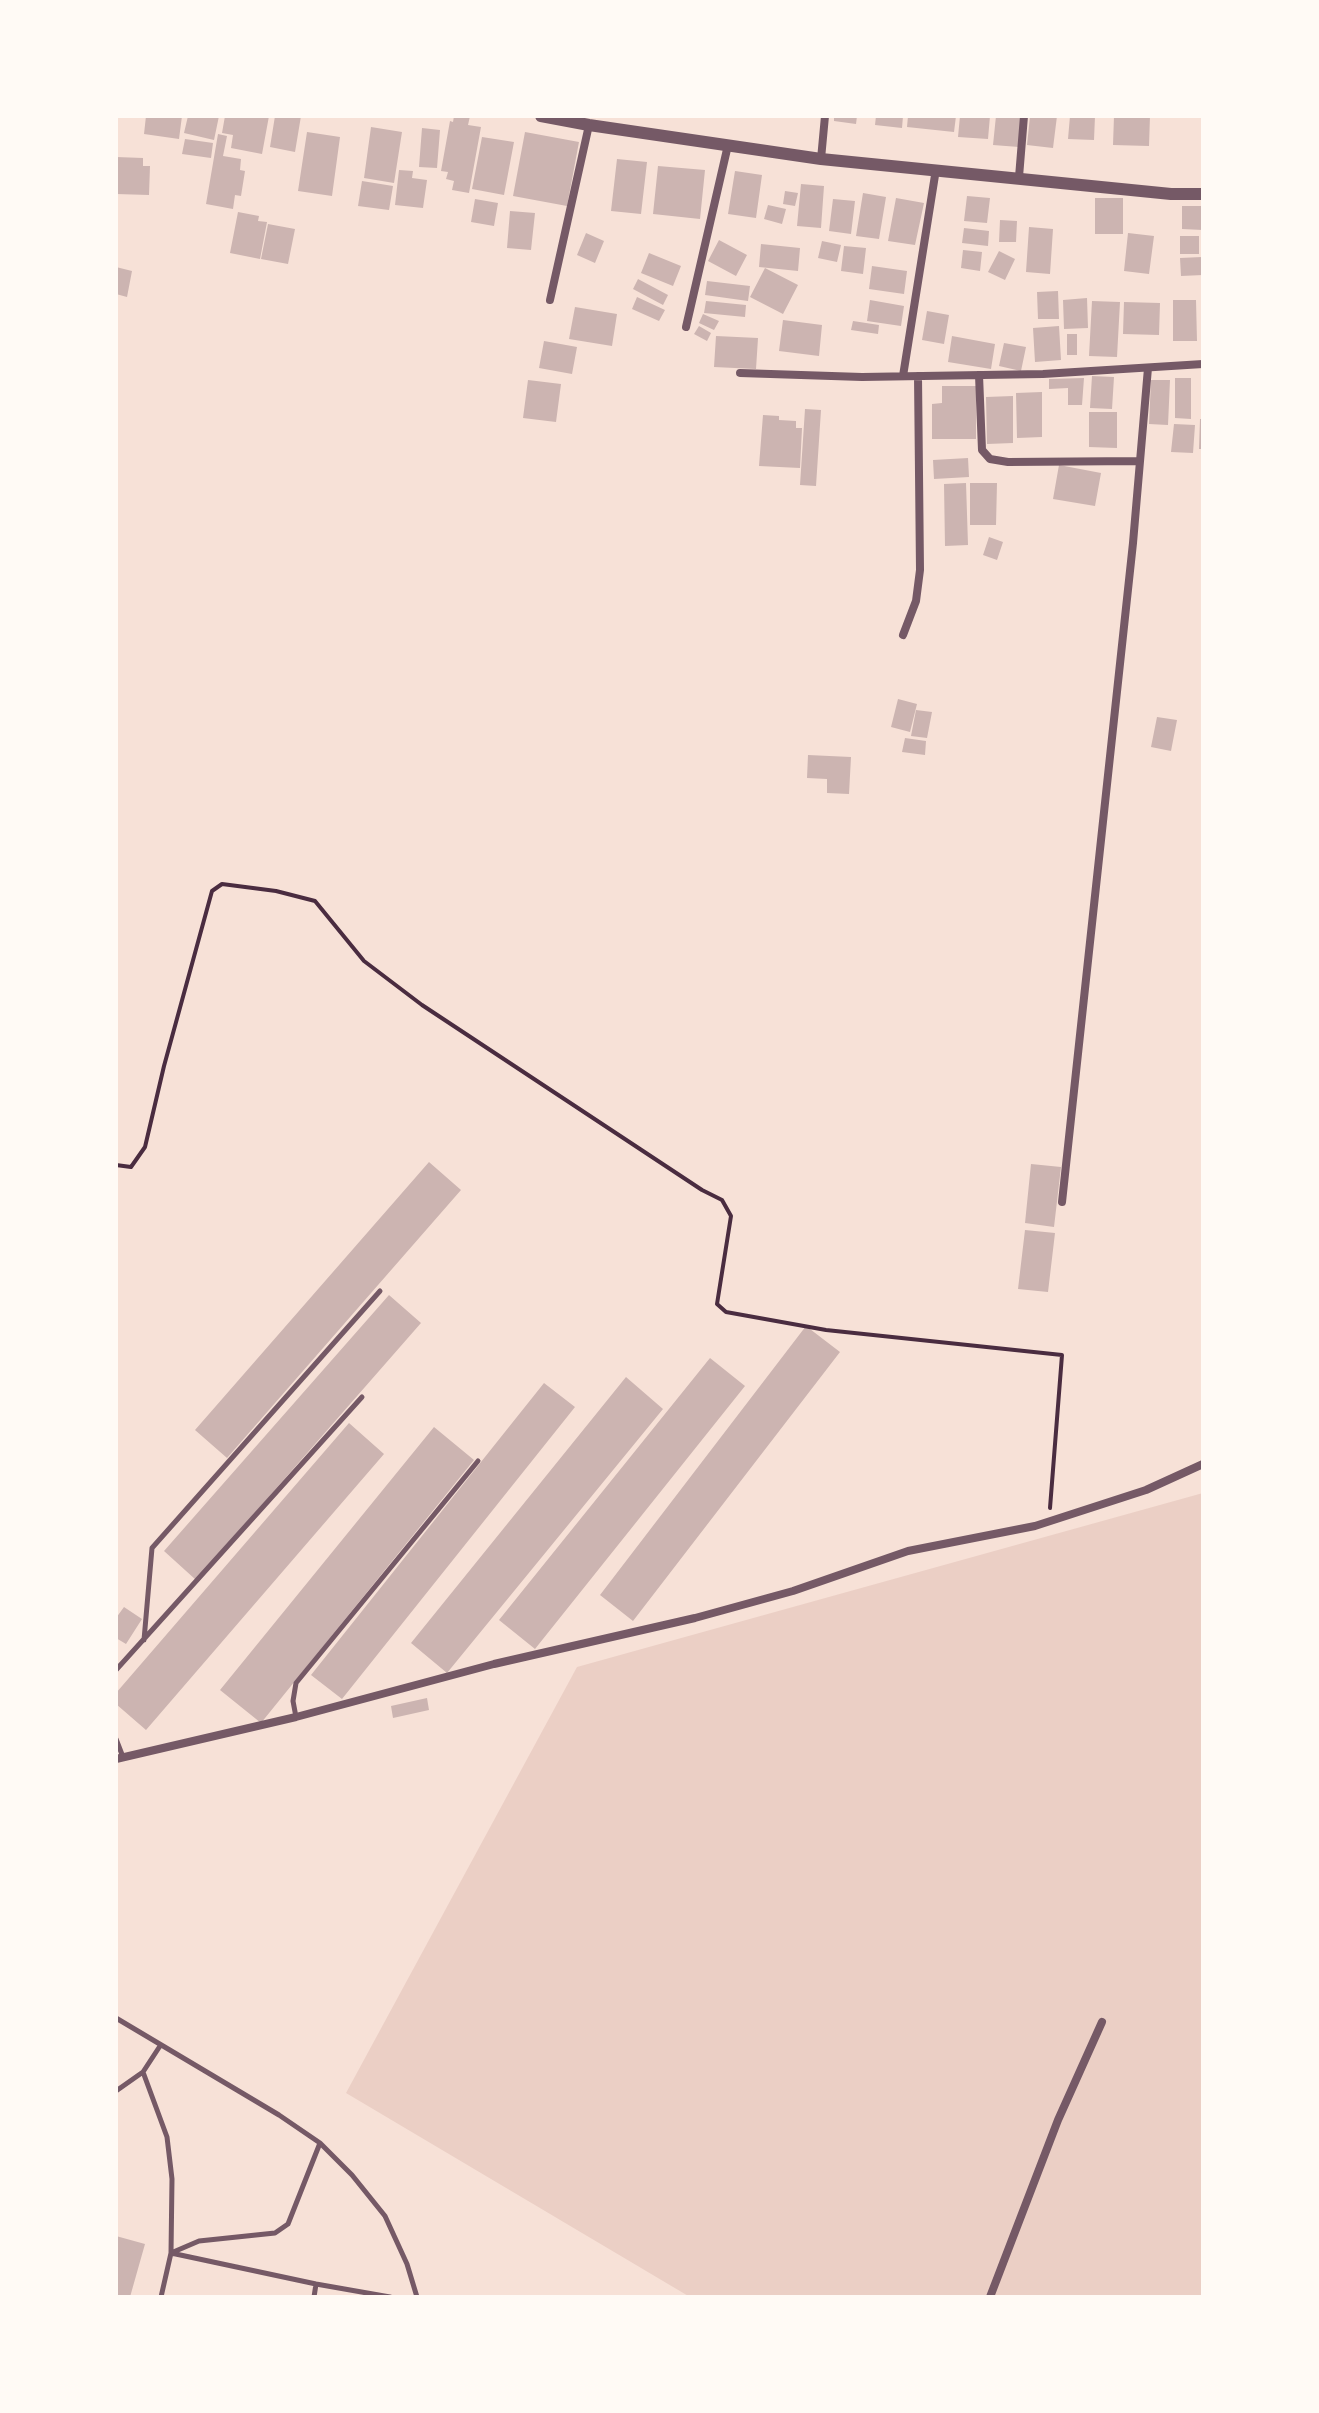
<!DOCTYPE html>
<style>
body{margin:0}
#map{position:relative;width:1319px;height:2413px;overflow:hidden;background:#f7e1d7;font-family:Roboto,sans-serif}
canvas{display:block}
.frame{position:absolute;inset:0;border:118px solid #fffaf5;pointer-events:none}
</style>
<div id="map">
<canvas width="1319" height="2413"></canvas>
<div class="frame"></div>
</div>
<script>
const ctx = document.querySelector('canvas').getContext('2d');
ctx.lineJoin = 'round';
function paint(path, color) { ctx.fillStyle = color; ctx.fill(path, 'evenodd'); }
const poly = rows => new Path2D(rows.map(r => 'M' + r).join(''));
function strokePath(path, color, width, dash) { ctx.strokeStyle = color; ctx.lineWidth = width; ctx.lineCap = dash ? 'butt' : 'round'; ctx.setLineDash(dash || []); ctx.stroke(path); }
paint(poly([
 [1203,1493,1203,2297,690,2297,346,2093,577,1667]
]), '#ebcfc5');
paint(poly([
 [146,116,182,116,179,139,144,134],
 [188,116,219,116,214,140,184,133],
 [225,116,269,116,262,154,231,148,233,135,222,133],
 [275,116,301,116,295,152,270,147],
 [454,116,470,116,468,125,481,127,469,193,452,190,454,181,446,179,448,172,441,171,450,121,453,122],
 [834,116,857,116,856,124,834,121],
 [876,116,903,116,902,128,875,125],
 [908,116,956,116,954,132,907,127],
 [960,116,990,116,988,139,958,137],
 [996,116,1022,116,1019,147,993,145],
 [1030,116,1057,116,1053,148,1027,145],
 [1070,116,1095,116,1094,140,1068,139],
 [1114,116,1150,116,1149,146,1113,145],
 [371,127,402,132,394,183,364,178],
 [422,128,440,130,437,168,419,167],
 [307,132,340,137,332,196,298,191],
 [525,132,579,142,567,206,513,196],
 [218,134,227,136,223,156,241,159,240,170,245,171,241,196,235,195,233,209,206,204],
 [482,137,514,142,504,195,472,189],
 [185,139,213,143,211,158,182,154],
 [116,157,143,158,143,166,150,166,149,195,116,194],
 [617,159,647,162,641,214,611,211],
 [658,166,705,170,700,219,653,214],
 [399,170,413,171,412,178,427,180,423,208,395,205],
 [735,171,762,175,756,218,728,214],
 [362,181,393,186,389,210,358,206],
 [801,184,824,186,821,228,797,226],
 [785,191,798,193,795,206,783,204],
 [863,193,886,197,879,239,856,236],
 [967,196,990,198,987,223,964,221],
 [896,198,924,203,915,245,888,241],
 [1095,198,1123,198,1123,234,1095,234],
 [475,199,498,203,494,226,471,222],
 [833,199,855,201,851,234,829,231],
 [768,205,786,209,782,224,764,219],
 [1182,206,1203,206,1203,230,1182,229],
 [510,211,535,213,531,250,507,248],
 [238,212,259,216,258,221,267,222,260,259,230,253],
 [1000,220,1017,221,1016,242,999,242],
 [268,224,295,229,288,264,261,259],
 [1029,227,1053,229,1050,274,1026,272],
 [964,228,989,231,988,246,962,243],
 [586,233,604,241,595,263,577,255],
 [1128,233,1154,236,1149,274,1124,271],
 [1180,236,1199,236,1199,254,1180,254],
 [719,240,747,255,736,276,708,261],
 [822,241,841,245,837,262,818,258],
 [761,244,800,248,798,271,759,267],
 [844,246,866,248,863,274,841,271],
 [963,250,982,252,980,271,961,268],
 [999,251,1015,259,1005,280,988,272],
 [649,253,681,266,673,286,641,273],
 [1202,257,1203,275,1181,276,1180,258],
 [872,266,907,271,904,294,869,289],
 [116,267,132,271,127,297,116,294],
 [765,268,798,285,783,314,750,297],
 [638,279,668,295,663,305,633,289],
 [707,281,750,286,748,301,705,295],
 [1058,291,1059,319,1038,319,1037,292],
 [637,297,665,310,659,321,632,309],
 [1087,298,1088,328,1064,329,1063,300],
 [870,300,904,306,901,326,867,321],
 [1173,300,1196,300,1197,341,1173,341],
 [706,301,746,305,745,317,704,313],
 [1092,301,1120,302,1117,357,1089,356],
 [1124,302,1160,303,1159,335,1123,334],
 [575,307,617,314,612,346,569,339],
 [927,311,949,315,944,344,922,340],
 [703,314,719,321,714,330,699,323],
 [783,320,822,325,819,356,779,351],
 [853,321,879,325,878,334,851,330],
 [699,326,711,333,707,341,694,334],
 [1059,326,1061,360,1035,362,1033,328],
 [1067,334,1077,334,1077,355,1067,355],
 [716,336,758,338,756,369,714,367],
 [952,336,995,344,991,369,948,362],
 [544,341,577,347,572,374,539,368],
 [1004,343,1026,347,1021,371,999,366],
 [1092,376,1114,377,1112,409,1090,408],
 [1084,378,1082,405,1068,405,1068,388,1049,389,1049,379],
 [1175,378,1191,378,1191,419,1175,418],
 [528,380,561,384,556,422,523,418],
 [1151,380,1170,380,1168,425,1149,424],
 [942,386,976,386,976,439,932,439,932,404,942,403],
 [1042,392,1042,437,1017,438,1016,393],
 [1013,396,1013,443,987,444,986,397],
 [805,409,821,410,816,486,800,485],
 [1089,412,1117,412,1117,448,1089,447],
 [763,415,779,416,779,420,796,421,796,428,802,428,800,468,759,466],
 [1200,419,1203,419,1203,449,1199,449],
 [1174,424,1195,425,1193,453,1171,452],
 [968,458,969,477,934,479,933,460],
 [1059,465,1101,473,1095,506,1053,499],
 [966,483,968,545,945,546,944,484],
 [970,483,997,483,996,525,970,525],
 [989,537,1003,542,997,560,983,555],
 [898,699,917,704,910,732,891,727],
 [916,710,932,712,927,738,911,736],
 [1157,717,1177,720,1171,751,1151,747],
 [905,738,926,741,925,755,902,752],
 [808,755,851,757,849,794,827,793,827,779,807,778],
 [429,1162,461,1190,227,1458,195,1430],
 [1031,1164,1061,1167,1054,1227,1025,1223],
 [1025,1230,1055,1233,1048,1292,1018,1289],
 [389,1295,421,1323,196,1580,164,1551],
 [806,1326,840,1352,633,1621,600,1595],
 [710,1358,745,1386,535,1649,499,1620],
 [626,1377,663,1409,447,1673,411,1643],
 [544,1383,575,1407,342,1699,311,1675],
 [349,1423,384,1454,146,1730,116,1704,116,1693],
 [434,1427,474,1460,261,1723,220,1690],
 [124,1607,142,1619,126,1644,116,1638,116,1618],
 [427,1698,429,1710,393,1718,391,1706],
 [116,2236,145,2244,130,2297,116,2297]
]), '#ccb4b1');
strokePath(poly([
 [116,1165,131,1167,145,1147,164,1066,212,891,222,884,276,891,315,901,364,961,422,1005,702,1190,722,1200,731,1216,717,1304,726,1312,826,1330,1062,1355,1050,1508]
]), '#4a2c40', 4);
strokePath(poly([
 [144,1640,152,1548,380,1291],
 [116,1670,362,1397],
 [296,1717,293,1701,296,1683,478,1461],
 [116,1739,123,1757],
 [116,2018,279,2115,320,2143,352,2175,385,2216,407,2264,417,2297],
 [143,2072,167,2137,172,2179,171,2253,199,2241,275,2233,288,2224,320,2143],
 [116,2091,143,2072,160,2046],
 [161,2297,171,2253,316,2284,390,2297],
 [314,2297,316,2284]
]), '#755966', 5);
strokePath(poly([
 [821,159,825,116],
 [1019,177,1024,116],
 [550,300,589,125],
 [686,327,728,145],
 [740,373,862,377,1043,374,1203,364],
 [979,375,982,450,990,459,1008,462,1140,461],
 [903,376,936,169],
 [903,635,916,601,920,570,918,376],
 [1062,1202,1133,543,1148,368],
 [116,1759,296,1717,494,1664,695,1618,793,1591,908,1551,1035,1526,1146,1490,1203,1464],
 [990,2297,1058,2120,1102,2022]
]), '#755966', 8);
strokePath(poly([
 [541,116,589,125,821,159,1171,194,1203,194]
]), '#755966', 12);
</script>
